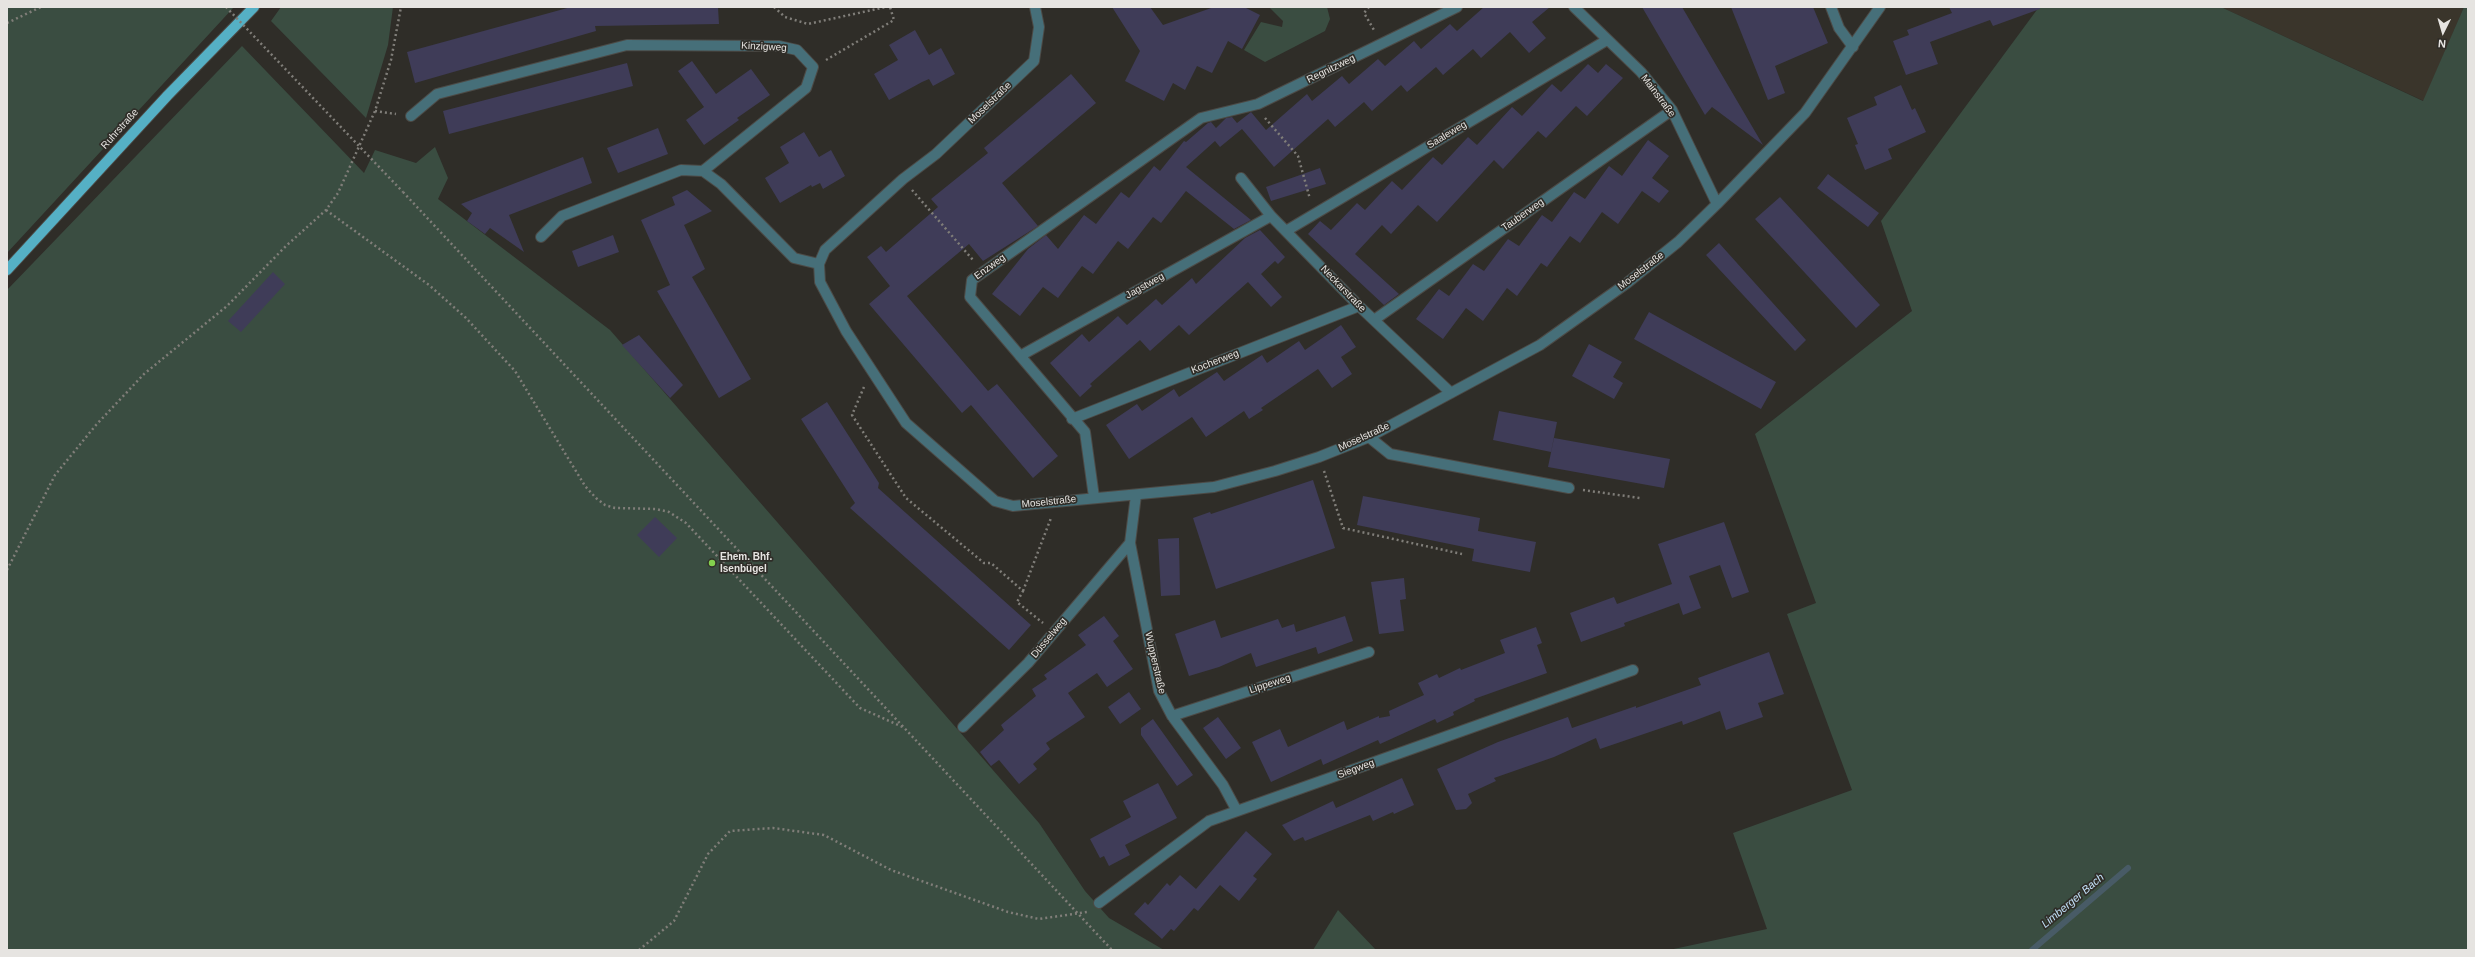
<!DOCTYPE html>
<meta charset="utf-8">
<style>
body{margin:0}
#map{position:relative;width:2475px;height:957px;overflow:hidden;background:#2f2d28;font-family:Helvetica,sans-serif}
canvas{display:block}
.frame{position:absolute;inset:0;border:8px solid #e6e4e1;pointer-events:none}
.north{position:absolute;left:2423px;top:12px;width:40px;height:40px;-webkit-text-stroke:3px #2f2d28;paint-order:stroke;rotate:185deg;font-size:11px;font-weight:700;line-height:16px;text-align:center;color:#e6e4e1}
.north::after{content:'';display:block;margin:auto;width:14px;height:18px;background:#e6e4e1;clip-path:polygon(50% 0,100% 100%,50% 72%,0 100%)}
</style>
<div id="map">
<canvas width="2475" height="957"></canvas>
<div class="frame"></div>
<div class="north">N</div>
</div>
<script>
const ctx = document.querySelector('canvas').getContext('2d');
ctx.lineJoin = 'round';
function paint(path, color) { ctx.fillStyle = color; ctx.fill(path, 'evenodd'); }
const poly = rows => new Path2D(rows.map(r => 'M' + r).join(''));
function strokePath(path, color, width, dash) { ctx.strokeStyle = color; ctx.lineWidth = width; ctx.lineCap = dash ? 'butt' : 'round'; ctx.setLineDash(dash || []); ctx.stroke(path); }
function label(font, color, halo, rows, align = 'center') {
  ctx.font = font + ' Helvetica,sans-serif'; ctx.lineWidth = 3.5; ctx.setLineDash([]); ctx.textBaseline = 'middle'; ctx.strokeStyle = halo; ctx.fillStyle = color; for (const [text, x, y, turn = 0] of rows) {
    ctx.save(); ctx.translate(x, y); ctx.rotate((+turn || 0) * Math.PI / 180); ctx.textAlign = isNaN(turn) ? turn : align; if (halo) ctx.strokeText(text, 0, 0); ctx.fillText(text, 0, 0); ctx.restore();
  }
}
paint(poly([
 [2221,7,2464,7,2424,101]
]), '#3a352b');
paint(poly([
 [7,7,234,7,7,253],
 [281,7,393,7,388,45,366,118,271,21],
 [1269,7,1327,7,1330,19,1325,31,1265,62,1244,50,1261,22,1282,27,1283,21],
 [2039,7,2221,7,2423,101,2464,7,2468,7,2468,950,1669,950,1767,929,1733,833,1852,790,1787,614,1816,603,1755,434,1912,311,1881,221],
 [242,46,364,173,375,150,416,163,435,147,448,178,438,199,610,330,1039,823,1085,891,1109,918,1164,950,7,950,7,290],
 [1338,910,1376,950,1313,950]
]), '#3a4d41');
strokePath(poly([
 [2032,950,2128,868]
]), '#485b66', 6);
paint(poly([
 [571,7,718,7,719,24,595,26,596,31,415,83,407,52],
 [1112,7,1150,7,1163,25,1214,7,1244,7,1260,15,1242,49,1228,41,1212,73,1197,66,1185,90,1173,83,1164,101,1125,81,1140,51],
 [1484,7,1550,7,1532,22,1546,38,1529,53,1510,32,1481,58,1473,49,1443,75,1436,67,1407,92,1401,85,1372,111,1364,102,1335,127,1328,119,1274,167,1242,129,1220,147,1215,141,1186,167,1251,220,1234,229,1186,191,1161,223,1153,217,1128,249,1118,241,1093,274,1082,266,1058,298,1043,287,1020,316,992,294,1028,249,1046,235,1058,249,1084,215,1096,224,1121,192,1129,198,1154,166,1160,171,1184,141,1186,142,1208,123,1211,122,1216,128,1226,118,1232,117,1237,123,1251,112,1266,130,1307,94,1312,101,1342,76,1349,84,1378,59,1385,66,1414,41,1421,49,1450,24,1457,31],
 [1642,7,1682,7,1763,145,1712,107,1705,115],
 [1731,7,1813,7,1828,43,1775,66,1785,93,1768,100],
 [1949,7,2040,7,2040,9,1993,26,1990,20,1930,42,1938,64,1906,75,1893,41,1909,35,1907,30,1952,13],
 [915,30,929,55,941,48,955,74,933,86,929,79,922,82,889,100,874,74,898,60,889,45],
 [692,61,716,94,751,69,770,95,737,118,739,120,704,145,686,120,704,107,678,71],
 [627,63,633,86,449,134,443,111],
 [1588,64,1598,73,1606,64,1623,78,1587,116,1576,106,1546,138,1538,131,1503,169,1494,160,1437,222,1418,205,1391,234,1382,225,1355,254,1399,294,1384,305,1308,234,1320,221,1331,230,1357,203,1365,210,1392,181,1402,190,1433,157,1442,165,1468,137,1477,145,1512,107,1522,116,1552,84,1561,92],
 [1071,74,1096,103,1002,183,1038,226,983,261,969,244,907,296,988,391,997,384,1058,456,1033,478,971,405,962,413,869,304,890,286,867,257,881,246,886,252,938,207,931,199,988,153,984,148],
 [1901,85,1912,110,1915,108,1926,132,1888,149,1892,159,1865,170,1855,145,1858,144,1847,118,1877,105,1874,97],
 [658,128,668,154,618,173,607,148],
 [804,132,819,157,831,150,845,176,823,189,820,183,812,187,811,185,780,203,765,178,789,163,780,147],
 [1648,140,1669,156,1652,178,1669,191,1659,203,1642,191,1618,224,1602,212,1580,243,1570,236,1547,267,1541,263,1517,296,1507,288,1483,321,1466,308,1443,339,1416,319,1439,289,1449,296,1473,264,1484,271,1508,239,1519,246,1542,215,1552,222,1574,192,1585,199,1609,166,1622,176],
 [583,157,592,183,509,215,524,252,490,228,485,234,467,221,472,213,461,204],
 [1320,168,1326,184,1271,201,1266,187],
 [1828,174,1879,213,1868,227,1817,188],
 [687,190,712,211,684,225,705,269,692,277,751,379,719,398,657,291,670,285,641,220,675,205,672,197],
 [1780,197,1880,305,1856,328,1755,219],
 [1260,230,1285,257,1278,264,1275,261,1261,274,1282,297,1271,307,1248,282,1189,335,1179,325,1150,351,1140,340,1090,384,1092,386,1080,397,1050,363,1082,334,1089,342,1118,316,1127,325,1156,299,1162,305,1192,278,1196,284,1245,238],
 [613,235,619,252,578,267,572,251],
 [1719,243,1806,340,1795,351,1706,255],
 [273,272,285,284,241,332,228,321],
 [1649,312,1776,382,1761,409,1634,339],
 [1341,325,1356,347,1341,357,1352,374,1332,388,1318,369,1261,408,1263,410,1249,419,1244,411,1206,437,1192,417,1129,459,1106,425,1137,404,1142,411,1174,389,1179,397,1217,372,1224,381,1262,355,1267,363,1299,341,1305,350],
 [639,335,683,385,670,398,622,345],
 [1589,344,1622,362,1613,377,1623,383,1614,399,1572,376],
 [827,402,879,483,878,488,1031,625,1009,650,850,508,855,503,801,419],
 [1499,411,1557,422,1551,452,1493,440],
 [1554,438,1670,459,1664,488,1548,467],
 [1313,480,1335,548,1216,589,1193,518,1210,512,1211,514],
 [1363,496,1480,518,1478,531,1536,542,1530,572,1472,561,1474,549,1357,525],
 [655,517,677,538,659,557,637,535],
 [1724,522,1749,592,1732,598,1720,565,1689,576,1701,608,1683,615,1679,603,1624,623,1625,626,1581,642,1570,613,1614,597,1617,604,1672,584,1658,544],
 [1179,538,1180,595,1161,596,1158,539],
 [1404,578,1406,599,1400,600,1404,631,1379,634,1371,582],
 [1104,616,1119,636,1113,641,1133,669,1107,687,1097,673,1068,693,1085,717,1046,743,1050,749,1033,764,1037,769,1019,784,999,760,991,766,980,752,1004,730,1001,725,1036,696,1032,689,1047,679,1044,675,1086,645,1078,635],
 [1345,616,1353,641,1318,654,1316,647,1256,667,1251,653,1219,667,1189,676,1175,634,1215,620,1221,638,1278,619,1282,628,1294,624,1296,632],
 [1536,627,1542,643,1537,645,1547,673,1474,699,1475,701,1453,712,1454,715,1437,723,1435,719,1380,744,1378,740,1323,765,1321,759,1271,782,1252,742,1280,729,1288,747,1344,721,1347,730,1379,716,1379,718,1390,716,1389,711,1424,695,1418,683,1437,674,1439,678,1460,668,1461,670,1505,653,1500,640],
 [1769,652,1784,694,1758,703,1763,717,1726,730,1720,711,1683,725,1682,721,1600,749,1596,738,1554,757,1494,778,1496,781,1468,794,1472,803,1466,809,1456,810,1437,769,1498,742,1568,717,1572,728,1636,706,1636,708,1701,685,1698,678],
 [1129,692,1141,709,1120,724,1108,707],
 [1218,717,1241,748,1226,759,1203,728],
 [1153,719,1193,775,1177,786,1141,735,1141,728],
 [1402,778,1414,805,1394,814,1393,812,1373,821,1370,815,1305,841,1303,837,1294,841,1282,825,1333,801,1336,808],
 [1158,783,1177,818,1125,845,1130,855,1109,866,1104,856,1100,858,1090,839,1131,817,1123,801],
 [1246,831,1272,854,1253,876,1257,879,1239,901,1220,885,1198,911,1194,908,1174,931,1171,929,1162,939,1134,914,1145,902,1148,905,1167,883,1170,886,1180,875,1196,889]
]), '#3f3c58');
const minor = poly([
 [1035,7,1039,27,1034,61,936,154,903,179,825,250,819,264,820,282,846,331,906,423,995,501,1013,506,1214,487,1275,471,1319,457,1369,437,1540,345,1627,283,1678,242,1717,204,1805,113,1880,7],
 [1574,7,1641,72,1672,110,1717,204],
 [1831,7,1839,28,1853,47],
 [411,116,437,94,627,45,779,46,797,50,813,67,806,88,703,171,681,170,562,216,541,237],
 [703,171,721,184,794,258,819,264],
 [1241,178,1271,216,1359,306,1451,393],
 [1286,231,1607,40],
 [1374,320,1672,110],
 [1020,356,1271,216],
 [1072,419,1359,306],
 [1369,437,1390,454,1569,488],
 [1136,495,1130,543,1159,691,1172,716,1223,785,1237,811],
 [1094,497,1085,432,970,297,972,280,1201,118,1258,104,1457,7],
 [1172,716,1369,652],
 [963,727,1028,663,1130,543],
 [1099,903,1209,821,1633,670]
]);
const major = poly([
 [7,270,168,95,254,7]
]);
strokePath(minor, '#4c4a46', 12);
strokePath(major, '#4c4a46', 12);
strokePath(poly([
 [774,7,785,17,808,24,886,7],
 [1369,7,1364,13,1374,30],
 [7,23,41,7],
 [826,60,894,20,890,7],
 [375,111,396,114],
 [1265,118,1298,156,1310,199],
 [912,190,973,260],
 [403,192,1112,950],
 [326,210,429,285,466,318,515,371,585,486,596,498,605,505,615,508,656,509,669,512,686,523,860,708,905,728],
 [864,387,852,415,906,498,984,563,991,563,1023,591,1017,602,1043,623],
 [1324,471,1343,528,1462,554],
 [1583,490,1640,498],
 [7,570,55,475,96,425,144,374,227,306,286,246,326,210,338,193,375,111,391,60,401,7],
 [1023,591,1051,518],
 [639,950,674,921,708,854,730,831,773,828,824,835,891,870,1008,912,1039,919,1087,912]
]), '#807e79', 2.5, [2, 3]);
strokePath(minor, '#466f79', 10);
strokePath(major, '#55b0c5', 10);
strokePath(poly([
 [226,7,403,192]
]), '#807e79', 2.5, [2, 3]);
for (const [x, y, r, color] of [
 [712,563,4,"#83d04e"]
]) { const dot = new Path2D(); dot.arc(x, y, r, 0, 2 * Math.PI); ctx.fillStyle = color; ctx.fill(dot); strokePath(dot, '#2f2d28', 1.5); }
label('10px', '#e6e4e1', '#2f2d28', [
 ["Kinzigweg",764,47,3],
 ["Regnitzweg",1331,69,-26],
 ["Mainstraße",1658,96,53],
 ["Moselstraße",990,103,-44],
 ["Ruhrstraße",120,129,-48],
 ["Saaleweg",1447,135,-31],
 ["Tauberweg",1523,215,-35],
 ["Enzweg",990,267,-36],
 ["Moselstraße",1641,271,-38],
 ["Jagstweg",1145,286,-29],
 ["Neckarstraße",1343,289,46],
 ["Kocherweg",1215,362,-21],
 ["Moselstraße",1364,437,-25],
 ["Moselstraße",1049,502,-6],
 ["Düsselweg",1049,638,-50],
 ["Wupperstraße",1155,663,77],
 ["Lippeweg",1270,684,-18],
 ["Siegweg",1356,769,-20]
]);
label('bold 10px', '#e6e4e1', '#2f2d28', [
 ["Ehem. Bhf.",720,557],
 ["Isenbügel",720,569]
], 'left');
label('italic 11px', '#c3e1f9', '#2f2d28', [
 ["Limberger Bach",2073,901,-40]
]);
</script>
